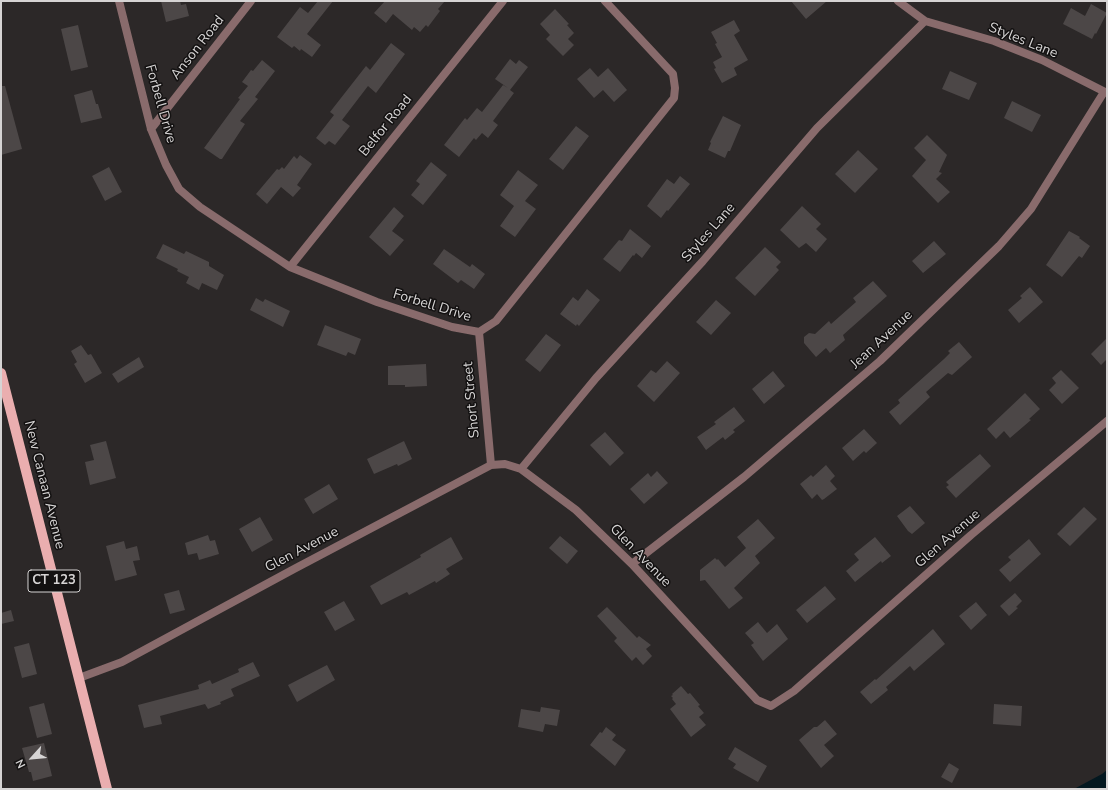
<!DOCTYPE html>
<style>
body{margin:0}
#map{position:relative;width:1108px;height:790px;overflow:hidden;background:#2c2828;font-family:"Nunito Sans",sans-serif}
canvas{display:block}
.frame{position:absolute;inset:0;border:2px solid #d6d4d4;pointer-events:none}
.north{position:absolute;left:12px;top:738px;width:40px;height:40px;-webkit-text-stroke:3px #131111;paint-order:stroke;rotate:243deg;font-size:11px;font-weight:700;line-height:16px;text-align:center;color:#d6d4d4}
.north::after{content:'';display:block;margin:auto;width:14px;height:18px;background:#d6d4d4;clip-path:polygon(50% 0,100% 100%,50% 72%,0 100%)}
</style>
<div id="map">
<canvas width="1108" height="790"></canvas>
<div class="frame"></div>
<div class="north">N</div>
</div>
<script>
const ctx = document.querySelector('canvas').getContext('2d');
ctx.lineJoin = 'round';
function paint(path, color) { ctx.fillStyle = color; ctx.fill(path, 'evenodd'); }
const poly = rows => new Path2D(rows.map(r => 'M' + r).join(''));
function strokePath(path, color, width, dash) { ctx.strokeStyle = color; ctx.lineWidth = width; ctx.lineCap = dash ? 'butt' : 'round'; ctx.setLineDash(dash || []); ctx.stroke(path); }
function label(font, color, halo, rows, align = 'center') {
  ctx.font = font + ' "Nunito Sans",sans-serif'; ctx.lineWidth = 3; ctx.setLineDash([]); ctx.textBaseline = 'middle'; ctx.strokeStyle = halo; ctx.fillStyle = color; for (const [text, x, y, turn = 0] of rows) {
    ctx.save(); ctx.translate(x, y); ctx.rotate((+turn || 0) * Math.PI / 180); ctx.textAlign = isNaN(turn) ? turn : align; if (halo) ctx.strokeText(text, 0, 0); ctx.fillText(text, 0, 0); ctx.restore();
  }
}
paint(poly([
 [1107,770,1107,789,1074,789,1102,774]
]), '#031820');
paint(poly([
 [161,1,180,1,181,5,186,4,189,16,166,22],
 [318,1,333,1,307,34,321,45,312,57,301,49,300,51,294,46,292,48,277,37,300,7,308,13],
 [385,1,445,1,438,9,440,11,428,27,426,25,420,32,414,27,412,30,393,14,386,23,374,13],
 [791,1,827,1,806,19],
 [1091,4,1107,13,1096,34,1095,33,1092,39,1063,24,1071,8,1085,16],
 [555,9,569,24,567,25,574,33,568,39,574,45,563,56,546,39,550,35,540,24],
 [734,20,740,31,734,35,748,60,734,68,737,75,722,83,714,69,716,68,713,62,722,57,715,44,717,43,711,32],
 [78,25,88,67,71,71,61,29],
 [391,43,405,54,376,93,368,86,342,120,350,126,335,145,329,141,325,145,316,138,334,115,330,112,366,66,370,70],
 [510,59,516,64,519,60,528,67,510,90,514,93,493,121,498,125,488,138,482,133,476,140,474,138,459,157,444,145,465,118,467,120,477,108,482,112,503,85,508,88,495,79],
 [262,60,275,71,255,97,258,99,240,121,245,124,222,159,220,159,204,148,240,99,238,98,248,86,242,82,251,70,253,71],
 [590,68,598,77,608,68,627,90,614,102,603,90,594,98,577,79],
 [950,71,977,83,969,100,942,89],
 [1,86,5,86,22,149,1,155],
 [92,90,96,104,98,104,102,118,81,123,74,95],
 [1012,101,1041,115,1032,132,1004,118],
 [723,116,741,125,730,151,728,151,725,158,708,150,711,143,710,142],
 [576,126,589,136,563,170,549,159],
 [927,135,947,155,939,172,942,173,936,179,950,192,938,203,912,176,926,160,914,148],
 [858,150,878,169,855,193,835,174],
 [300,155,312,164,297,185,301,188,293,197,281,187,267,204,256,194,277,169,279,170,282,167,284,169,294,156,297,159],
 [431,162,447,175,423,205,411,195,420,184,416,181],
 [109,167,122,192,105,201,92,176],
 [518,170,538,185,525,201,536,209,515,237,500,226,514,206,500,195],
 [680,176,690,184,668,211,667,210,661,218,647,206,667,179,674,184],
 [802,206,821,224,816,229,827,239,816,252,806,243,799,248,780,230],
 [394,207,404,216,392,231,404,240,390,256,369,237],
 [630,229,651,246,642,258,636,253,634,256,633,255,620,272,603,259,619,240,622,241],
 [1069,231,1080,237,1079,238,1090,246,1082,258,1079,256,1062,277,1046,265],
 [934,241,946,254,923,273,912,261],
 [163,244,184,254,186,251,209,262,209,266,224,275,217,290,202,283,199,290,186,283,189,277,177,271,178,269,156,258],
 [765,247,781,262,776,267,779,270,755,296,735,278],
 [444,249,470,267,472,264,485,274,474,289,461,280,458,283,433,264],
 [873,281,887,296,843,335,845,340,830,353,826,348,816,357,804,343,804,337,809,333,815,334,829,321,831,324,856,302,853,298],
 [1030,287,1043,302,1019,323,1008,310,1022,298,1020,296],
 [587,289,600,300,579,326,577,324,576,326,560,314,573,297,578,301],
 [256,298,263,302,265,299,290,311,283,327,250,310],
 [716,300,731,313,711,335,696,322],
 [325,325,361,339,355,355,348,352,346,356,317,345],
 [546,334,561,345,540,372,525,360],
 [1107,338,1107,359,1101,365,1091,354],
 [959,342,972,357,971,358,952,375,948,373,926,392,930,397,900,425,889,412,900,403,898,400,944,359,950,353,948,351],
 [81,345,88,355,91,354,102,373,85,383,74,364,77,362,71,351],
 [139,357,144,367,118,383,112,374],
 [667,361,680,373,654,402,637,386,651,370,656,373],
 [426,364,427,386,405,387,405,385,388,385,388,366],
 [1061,370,1079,388,1062,404,1049,390,1056,383,1052,378],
 [773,371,785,386,764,404,752,389],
 [1025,393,1040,409,1029,419,1031,420,1010,438,1004,431,996,439,987,429],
 [734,407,745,421,733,430,735,432,725,440,723,437,706,450,697,437,716,424,714,422],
 [864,429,877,443,866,453,864,451,853,461,842,448],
 [605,432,624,453,610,466,590,445],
 [106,441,116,478,90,485,85,462,94,460,90,445],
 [404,441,412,459,398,466,397,464,374,474,367,459],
 [980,454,991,466,956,498,946,487,949,485,946,482],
 [826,465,835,476,830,481,837,489,824,499,822,500,817,494,812,499,800,484,811,475,813,477],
 [657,471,668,483,644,504,630,489,648,473,651,477],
 [329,484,338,499,313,514,304,499],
 [910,506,925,523,912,534,908,531,897,516],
 [1084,507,1097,519,1070,546,1057,534],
 [260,517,273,540,252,552,239,529],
 [758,519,775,538,755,556,760,563,734,588,743,598,729,609,705,580,700,581,700,570,715,558,717,560,718,559,725,567,746,548,737,537],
 [208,535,210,541,215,540,219,554,199,560,197,553,188,555,185,543],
 [560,536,578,551,567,564,549,548],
 [451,537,463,559,446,569,450,574,436,583,435,581,409,595,407,592,381,605,370,586,421,557,420,555],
 [875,537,891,556,882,563,881,561,855,582,846,571,859,560,854,554],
 [1029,539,1041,554,1010,582,999,570,1011,560,1008,557],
 [124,541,126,549,137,546,140,560,133,561,137,575,115,581,106,546],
 [825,586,836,599,807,623,796,610],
 [179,590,185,610,170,614,164,594],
 [1015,593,1022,601,1016,607,1018,608,1009,616,1000,606],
 [344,601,355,620,335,631,324,612],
 [976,602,987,615,971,630,959,616],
 [607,607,637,638,639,636,651,645,646,649,652,656,643,665,636,657,632,661,614,641,617,638,597,616],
 [11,610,14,621,1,624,1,613],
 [758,622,767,633,777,624,788,639,763,661,751,645,754,643,745,633],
 [933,629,945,644,914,671,910,666,886,687,888,690,871,704,860,692,875,679,876,680],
 [29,643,37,674,22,678,14,647],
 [253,662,260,676,231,689,234,696,220,702,221,704,208,709,205,704,160,716,162,724,144,728,138,705,199,689,198,685,210,680,212,684,239,672,238,669],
 [327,665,335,680,297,702,288,685],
 [681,686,688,694,690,693,700,705,698,706,704,713,699,717,706,725,691,737,670,709,676,704,672,699,673,698,671,696,673,695,672,694],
 [44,703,52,734,37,738,29,707],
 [994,704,1022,706,1021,726,993,724],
 [541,707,560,710,557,726,545,724,543,732,518,727,521,709,540,712],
 [825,720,837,734,824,745,834,756,821,768,799,740,814,727,817,727],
 [606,727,616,735,612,740,626,750,615,766,590,745,600,732,602,733],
 [44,743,52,776,33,781,31,772,29,772,22,748],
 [735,747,767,766,758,782,733,768,736,764,728,759],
 [949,763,959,769,952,783,941,777]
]), '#4c4747');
strokePath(poly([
 [119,1,151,129,166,165,179,189,200,207,290,267,377,302,452,327,479,332,496,321,674,98,675,88,673,74,605,1],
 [898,1,925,21,994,41,1042,60,1107,93],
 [151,129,251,1],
 [290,267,503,1],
 [479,332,491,465],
 [521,469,596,378,703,261,817,128,925,21],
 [632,564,744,477,880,361,999,246,1031,209,1104,92],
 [79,678,122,662,294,569,491,465,505,464,521,469,576,510,632,564,757,700,771,706,794,691,971,535,1107,421]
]), '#896b6c', 8);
strokePath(poly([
 [1,373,107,789]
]), '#eaaeaf', 10);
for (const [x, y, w] of [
 [54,581,52]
]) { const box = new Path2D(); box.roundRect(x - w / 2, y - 11, w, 22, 3); ctx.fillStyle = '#131111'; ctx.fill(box); strokePath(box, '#d6d4d4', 1); }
label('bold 13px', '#d6d4d4', null, [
 ["CT 123",54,581]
]);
label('14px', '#d6d4d4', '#131111', [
 ["Styles Lane",1023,41,22],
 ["Anson Road",198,48,-52],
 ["Forbell Drive",160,104,74],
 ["Belfor Road",386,126,-51],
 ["Styles Lane",709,233,-49],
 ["Forbell Drive",432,306,17],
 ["Jean Avenue",882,340,-43],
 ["Short Street",472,400,-95],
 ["New Canaan Avenue",44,485,76],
 ["Glen Avenue",948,539,-41],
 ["Glen Avenue",302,550,-28],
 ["Glen Avenue",640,556,46]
]);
</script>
